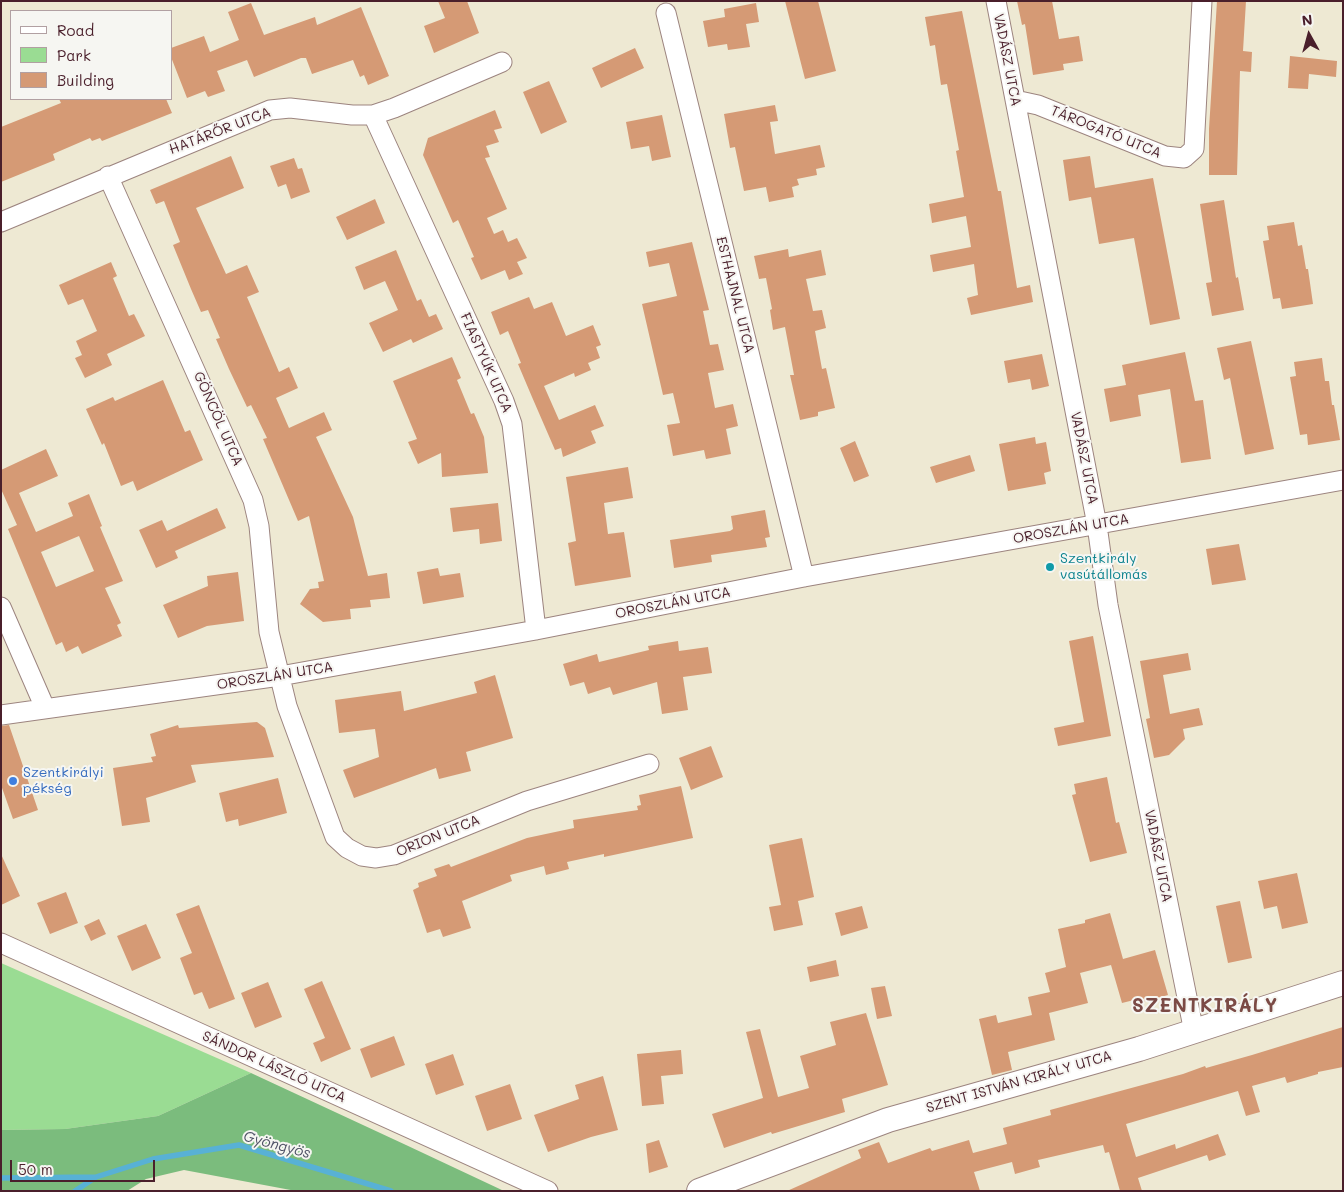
<!DOCTYPE html>
<meta charset="utf-8">
<style>
body{margin:0}
#map{position:relative;width:1344px;height:1192px;overflow:hidden;background:#eee9d3;font-family:Mali,sans-serif}
canvas{display:block}
.frame{position:absolute;inset:0;border:2px solid #4a1f2b;pointer-events:none}
.legend{position:absolute;left:10px;top:10px;width:162px;height:90px;box-sizing:border-box;background:#f6f6f2;border:1px solid #b1a0a2;margin:0;padding:6px 9px;list-style:none;font-size:15px;color:#4a1f2b}
.legend li{display:flex;align-items:center;gap:10px;height:25px}
.legend b{width:25px;border:1px solid #b1a0a2}
.north{position:absolute;left:1284px;top:10px;width:50px;height:50px;-webkit-text-stroke:4px #f6f6f2;paint-order:stroke;rotate:353deg;font-size:14px;font-weight:700;line-height:20px;text-align:center;color:#4a1f2b}
.north::after{content:'';display:block;margin:auto;width:18px;height:22px;background:#4a1f2b;clip-path:polygon(50% 0,100% 100%,50% 72%,0 100%)}
.scale{position:absolute;left:10px;top:1160px;width:145px;height:22px;box-sizing:border-box;border:2px solid #4a1f2b;border-top:0;padding-left:6px;font-size:15px;line-height:18px;white-space:nowrap;color:#4a1f2b;-webkit-text-stroke:4px #f6f6f2;paint-order:stroke}
</style>
<div id="map">
<canvas width="1344" height="1192"></canvas>
<div class="frame"></div>
<ul class="legend">
<li><b style="height:6px;background:#fff"></b>Road</li>
<li><b style="height:14px;background:#9adc93"></b>Park</li>
<li><b style="height:14px;background:#d59a75"></b>Building</li>
</ul>
<div class="north">N</div>
<div class="scale">50 m</div>
</div>
<script>
const ctx = document.querySelector('canvas').getContext('2d');
ctx.lineJoin = 'round';
function paint(path, color) { ctx.fillStyle = color; ctx.fill(path, 'evenodd'); }
const poly = rows => new Path2D(rows.map(r => 'M' + r).join(''));
function strokePath(path, color, width, dash) { ctx.strokeStyle = color; ctx.lineWidth = width; ctx.lineCap = dash ? 'butt' : 'round'; ctx.setLineDash(dash || []); ctx.stroke(path); }
function label(font, color, halo, rows, align = 'center') {
  ctx.font = font + ' Mali,sans-serif'; ctx.lineWidth = 4; ctx.setLineDash([]); ctx.textBaseline = 'middle'; ctx.strokeStyle = halo; ctx.fillStyle = color; for (const [text, x, y, turn = 0] of rows) {
    ctx.save(); ctx.translate(x, y); ctx.rotate((+turn || 0) * Math.PI / 180); ctx.textAlign = isNaN(turn) ? turn : align; if (halo) ctx.strokeText(text, 0, 0); ctx.fillText(text, 0, 0); ctx.restore();
  }
}
paint(poly([
 [1,963,251,1073,158,1116,65,1129,1,1130]
]), '#9adc93');
paint(poly([
 [251,1073,406,1145,504,1191,296,1191,184,1170,146,1179,127,1191,1,1191,1,1130,65,1129,158,1116]
]), '#7bbc7d');
strokePath(poly([
 [1,1178,96,1177],
 [75,1191,96,1177,153,1159,239,1145,391,1191]
]), '#58b1d5', 5.5);
paint(poly([
 [438,1,467,1,479,33,434,53,424,26,445,18],
 [785,1,818,1,836,71,805,79],
 [1017,1,1052,1,1059,39,1079,36,1083,61,1063,64,1064,70,1033,75,1025,24,1022,25],
 [1217,1,1246,1,1243,51,1252,52,1251,72,1240,71,1237,175,1209,175,1209,129],
 [251,3,264,35,315,17,317,25,361,7,389,76,368,85,364,75,360,77,353,60,312,74,306,58,301,58,254,77,247,60,217,71,225,91,208,97,205,91,187,98,171,57,171,48,204,36,210,52,239,40,228,12],
 [756,3,759,22,746,24,750,47,728,50,727,44,708,47,703,21,725,17,724,9],
 [962,11,998,191,1001,191,1017,288,1030,285,1033,302,971,315,967,298,978,295,974,264,933,272,930,255,971,247,966,216,932,223,929,204,964,197,956,151,959,150,947,84,941,85,935,45,930,46,925,17],
 [635,48,644,68,601,88,592,68],
 [1290,56,1337,61,1336,77,1309,74,1308,89,1288,88],
 [549,81,567,122,541,134,523,92],
 [59,99,166,99,172,113,102,141,100,138,92,141,90,138,53,154,55,160,1,182,1,127,61,103],
 [775,105,778,121,770,122,775,154,820,145,825,167,816,169,817,175,797,179,799,185,792,187,794,197,769,202,766,187,744,191,735,147,730,148,724,114],
 [495,110,502,128,494,130,499,142,486,146,490,157,485,158,507,209,487,218,494,234,503,230,508,242,517,238,527,258,517,262,523,274,509,280,505,270,481,280,471,258,474,257,458,220,453,223,423,155,428,138],
 [662,115,671,157,652,161,649,146,631,149,626,122],
 [231,156,244,188,196,208,226,274,247,265,259,292,247,297,279,372,289,367,298,388,276,398,289,428,324,412,332,430,316,437,353,517,368,576,387,573,390,598,370,600,371,607,350,609,351,619,323,622,300,604,310,589,319,588,318,582,324,581,309,516,298,521,263,439,267,438,251,405,247,407,229,369,216,339,220,338,208,310,201,312,191,289,173,245,180,242,164,201,156,204,150,190],
 [1090,156,1095,188,1153,178,1180,319,1150,325,1134,238,1099,244,1091,197,1069,201,1063,160],
 [294,158,298,169,302,168,310,192,291,199,286,184,278,187,270,166],
 [375,199,385,223,347,240,336,217],
 [1224,200,1236,278,1238,277,1244,310,1212,316,1206,283,1212,282,1200,204],
 [1294,222,1298,246,1302,245,1306,269,1308,269,1313,304,1282,309,1280,298,1273,299,1263,241,1269,240,1267,226],
 [692,242,709,310,703,311,710,345,718,344,724,370,708,373,715,408,733,404,738,426,726,429,731,454,706,459,704,450,673,456,667,425,680,423,673,393,663,395,642,304,677,296,669,263,649,267,646,252],
 [788,249,789,257,821,250,826,275,806,279,813,311,822,310,826,328,815,331,822,369,826,368,835,408,818,412,818,416,800,420,790,375,794,375,785,327,773,330,770,310,772,309,766,278,759,279,754,256],
 [396,250,417,301,421,299,429,317,436,314,443,329,413,343,411,339,383,352,369,323,398,310,385,281,364,290,355,267],
 [111,262,117,276,113,278,129,316,134,314,145,336,107,354,112,365,85,378,75,358,82,355,76,341,97,331,83,299,68,305,59,285],
 [529,297,534,309,552,302,566,336,593,325,601,345,596,347,600,358,588,363,591,370,575,377,574,373,544,386,559,420,595,405,604,426,591,431,596,443,563,457,561,448,555,450,532,397,518,364,521,363,508,331,500,335,491,312],
 [1251,341,1274,449,1245,455,1230,378,1224,380,1217,348],
 [1185,352,1195,401,1203,400,1211,459,1181,463,1170,389,1138,395,1141,416,1110,422,1104,389,1126,385,1122,365],
 [1042,354,1049,386,1032,390,1030,379,1008,383,1004,361],
 [452,357,461,378,457,380,471,414,474,413,484,437,488,473,442,477,441,453,418,464,408,442,417,439,393,381],
 [1322,358,1325,381,1329,381,1332,405,1334,405,1340,440,1308,445,1307,434,1300,435,1290,377,1296,376,1294,362],
 [163,380,185,432,190,430,203,460,137,491,133,481,121,486,104,443,102,445,86,409,113,397,115,401],
 [1035,437,1036,444,1046,442,1051,471,1044,473,1046,484,1008,491,999,444],
 [855,441,869,476,854,482,840,448],
 [46,449,58,476,19,493,36,532,73,516,68,503,89,494,102,526,100,527,123,581,105,588,121,623,117,625,122,636,82,654,78,646,66,652,62,642,56,645,8,529,17,525,1,489,1,470],
 [79,536,94,571,56,587,41,552],
 [970,455,975,471,936,483,930,467],
 [628,467,633,498,604,503,608,534,624,532,631,577,575,586,568,543,576,541,566,477],
 [498,503,502,541,480,544,479,529,453,532,450,508],
 [217,508,226,528,175,551,178,558,156,568,139,530,162,520,167,531],
 [765,510,770,537,765,538,767,547,711,555,712,562,674,568,670,540,730,531,733,529,731,516],
 [1239,544,1246,580,1212,585,1206,549],
 [438,568,440,576,460,573,464,597,423,604,417,572],
 [238,572,244,621,207,626,178,638,163,605,208,586,207,576],
 [1093,636,1111,736,1058,746,1054,728,1084,722,1069,641],
 [678,641,679,651,708,647,712,673,683,677,688,710,662,714,657,682,613,695,610,687,588,694,584,682,570,686,563,664,597,654,599,662,649,650,648,646],
 [1188,653,1191,670,1163,675,1170,714,1199,708,1203,725,1183,729,1185,739,1169,755,1154,758,1146,719,1150,718,1140,661],
 [495,675,513,738,466,752,471,771,439,779,436,768,354,798,343,770,379,757,375,729,339,733,335,700,401,691,404,711,477,693,474,682],
 [257,722,265,728,274,757,191,765,196,782,146,798,150,822,122,826,113,768,153,762,151,757,156,756,150,734,178,725,179,728],
 [9,725,38,810,13,819,1,785,1,726],
 [711,746,723,777,691,790,679,758],
 [1107,777,1116,823,1119,822,1127,853,1090,862,1072,795,1076,794,1074,784],
 [278,778,287,813,239,826,238,819,226,822,219,793],
 [681,786,693,838,604,857,604,854,567,862,569,869,546,875,544,866,510,875,512,881,462,901,471,928,443,937,440,929,427,933,413,890,419,887,418,883,437,876,434,869,449,864,451,867,527,838,574,828,573,820,638,810,637,806,641,805,639,795],
 [802,838,814,897,798,901,803,925,774,931,769,907,781,905,769,845],
 [1,854,20,896,1,905],
 [1297,873,1308,923,1282,929,1277,906,1264,909,1258,881],
 [66,892,78,923,50,934,37,903],
 [1240,901,1252,958,1228,963,1216,906],
 [199,905,235,999,209,1009,202,992,194,995,180,958,192,953,176,914],
 [862,906,868,928,841,936,835,913],
 [1110,913,1123,959,1155,950,1168,995,1139,1003,1138,999,1122,1003,1111,965,1080,973,1088,1003,1049,1013,1055,1040,1008,1052,1012,1070,992,1075,979,1019,996,1015,998,1023,1032,1015,1028,997,1050,992,1045,973,1066,967,1058,929,1085,923,1085,920],
 [99,919,106,934,91,941,84,926],
 [146,924,161,958,132,971,117,936],
 [836,960,839,976,810,982,807,967],
 [322,981,351,1049,321,1062,313,1043,325,1038,304,989],
 [268,982,282,1017,255,1028,241,993],
 [885,986,892,1016,877,1019,871,988],
 [866,1013,888,1085,842,1099,845,1112,772,1134,771,1132,724,1148,712,1114,763,1098,746,1032,760,1029,778,1097,809,1088,800,1056,836,1045,830,1022],
 [1343,1027,1343,1067,1318,1072,1318,1074,1287,1083,1285,1077,1252,1086,1260,1112,1246,1116,1238,1091,1126,1124,1136,1157,1175,1144,1176,1149,1218,1134,1226,1155,1209,1161,1207,1155,1138,1178,1142,1191,1120,1191,1109,1152,1105,1153,1103,1145,1038,1160,1040,1167,1015,1174,1012,1162,974,1172,980,1191,787,1191,861,1158,858,1150,879,1142,888,1163,930,1148,932,1151,969,1140,973,1153,1007,1144,1003,1128,1051,1115,1050,1110,1183,1074,1205,1066,1206,1068,1252,1055],
 [394,1036,405,1065,371,1078,360,1049],
 [681,1050,683,1074,661,1076,664,1104,642,1106,637,1054],
 [453,1054,464,1085,436,1095,425,1064],
 [603,1076,618,1130,591,1137,548,1152,534,1115,579,1099,575,1085],
 [510,1084,522,1119,487,1131,475,1096],
 [659,1140,668,1167,649,1173,646,1144]
]), '#d59a75');
const minor = poly([
 [996,1,1097,525,1108,605,1194,1032],
 [666,13,804,577],
 [1015,100,1038,105,1165,156,1184,158,1194,149,1202,1],
 [373,115,504,401,512,424,536,630],
 [108,176,253,500,259,526,269,632,287,706,335,837,347,848,362,856,376,858,394,855,527,801,649,764],
 [1,222,270,110,290,108,352,115,373,115,394,108,502,62],
 [1,607,45,708],
 [1,715,280,676,536,630,804,577,1343,480],
 [1,943,548,1191]
]);
const tertiary = poly([
 [699,1191,888,1120,1139,1049,1343,983]
]);
strokePath(minor, '#9c847f', 21);
strokePath(tertiary, '#9c847f', 26);
strokePath(minor, '#fff', 19);
strokePath(tertiary, '#fff', 24);
for (const [x, y, r, color] of [
 [1050,567,5,"#0f9aa8"],
 [13,781,5,"#3f7fe0"]
]) { const dot = new Path2D(); dot.arc(x, y, r, 0, 2 * Math.PI); ctx.fillStyle = color; ctx.fill(dot); strokePath(dot, '#f6f6f2', 2); }
label('14px', '#4a1f2b', '#f6f6f2', [
 ["VADÁSZ UTCA",1007,60,79],
 ["HATÁRŐR UTCA",220,131,-21],
 ["TÁROGATÓ UTCA",1106,132,22],
 ["ESTHAJNAL UTCA",735,295,76],
 ["FIASTYÚK UTCA",486,363,66],
 ["GÖNCÖL UTCA",218,419,66],
 ["VADÁSZ UTCA",1084,458,79],
 ["OROSZLÁN UTCA",1071,529,-10],
 ["OROSZLÁN UTCA",673,603,-11],
 ["OROSZLÁN UTCA",275,676,-9],
 ["ORION UTCA",438,836,-22],
 ["VADÁSZ UTCA",1158,856,79],
 ["SÁNDOR LÁSZLÓ UTCA",274,1067,24],
 ["SZENT ISTVÁN KIRÁLY UTCA",1019,1082,-16]
]);
label('14px', '#0d838f', '#f6f6f2', [
 ["Szentkirály",1060,559],
 ["vasútállomás",1060,575]
], 'left');
label('14px', '#366cbe', '#f6f6f2', [
 ["Szentkirályi",23,773],
 ["pékség",23,789]
], 'left');
label('italic 15px', '#4f5266', '#f6f6f2', [
 ["Gyöngyös",277,1145,15]
]);
ctx.letterSpacing = '1px';
label('bold 19px', '#7b4a45', '#f6f6f2', [
 ["SZENTKIRÁLY",1205,1006]
]);
ctx.letterSpacing = '0px';
</script>
